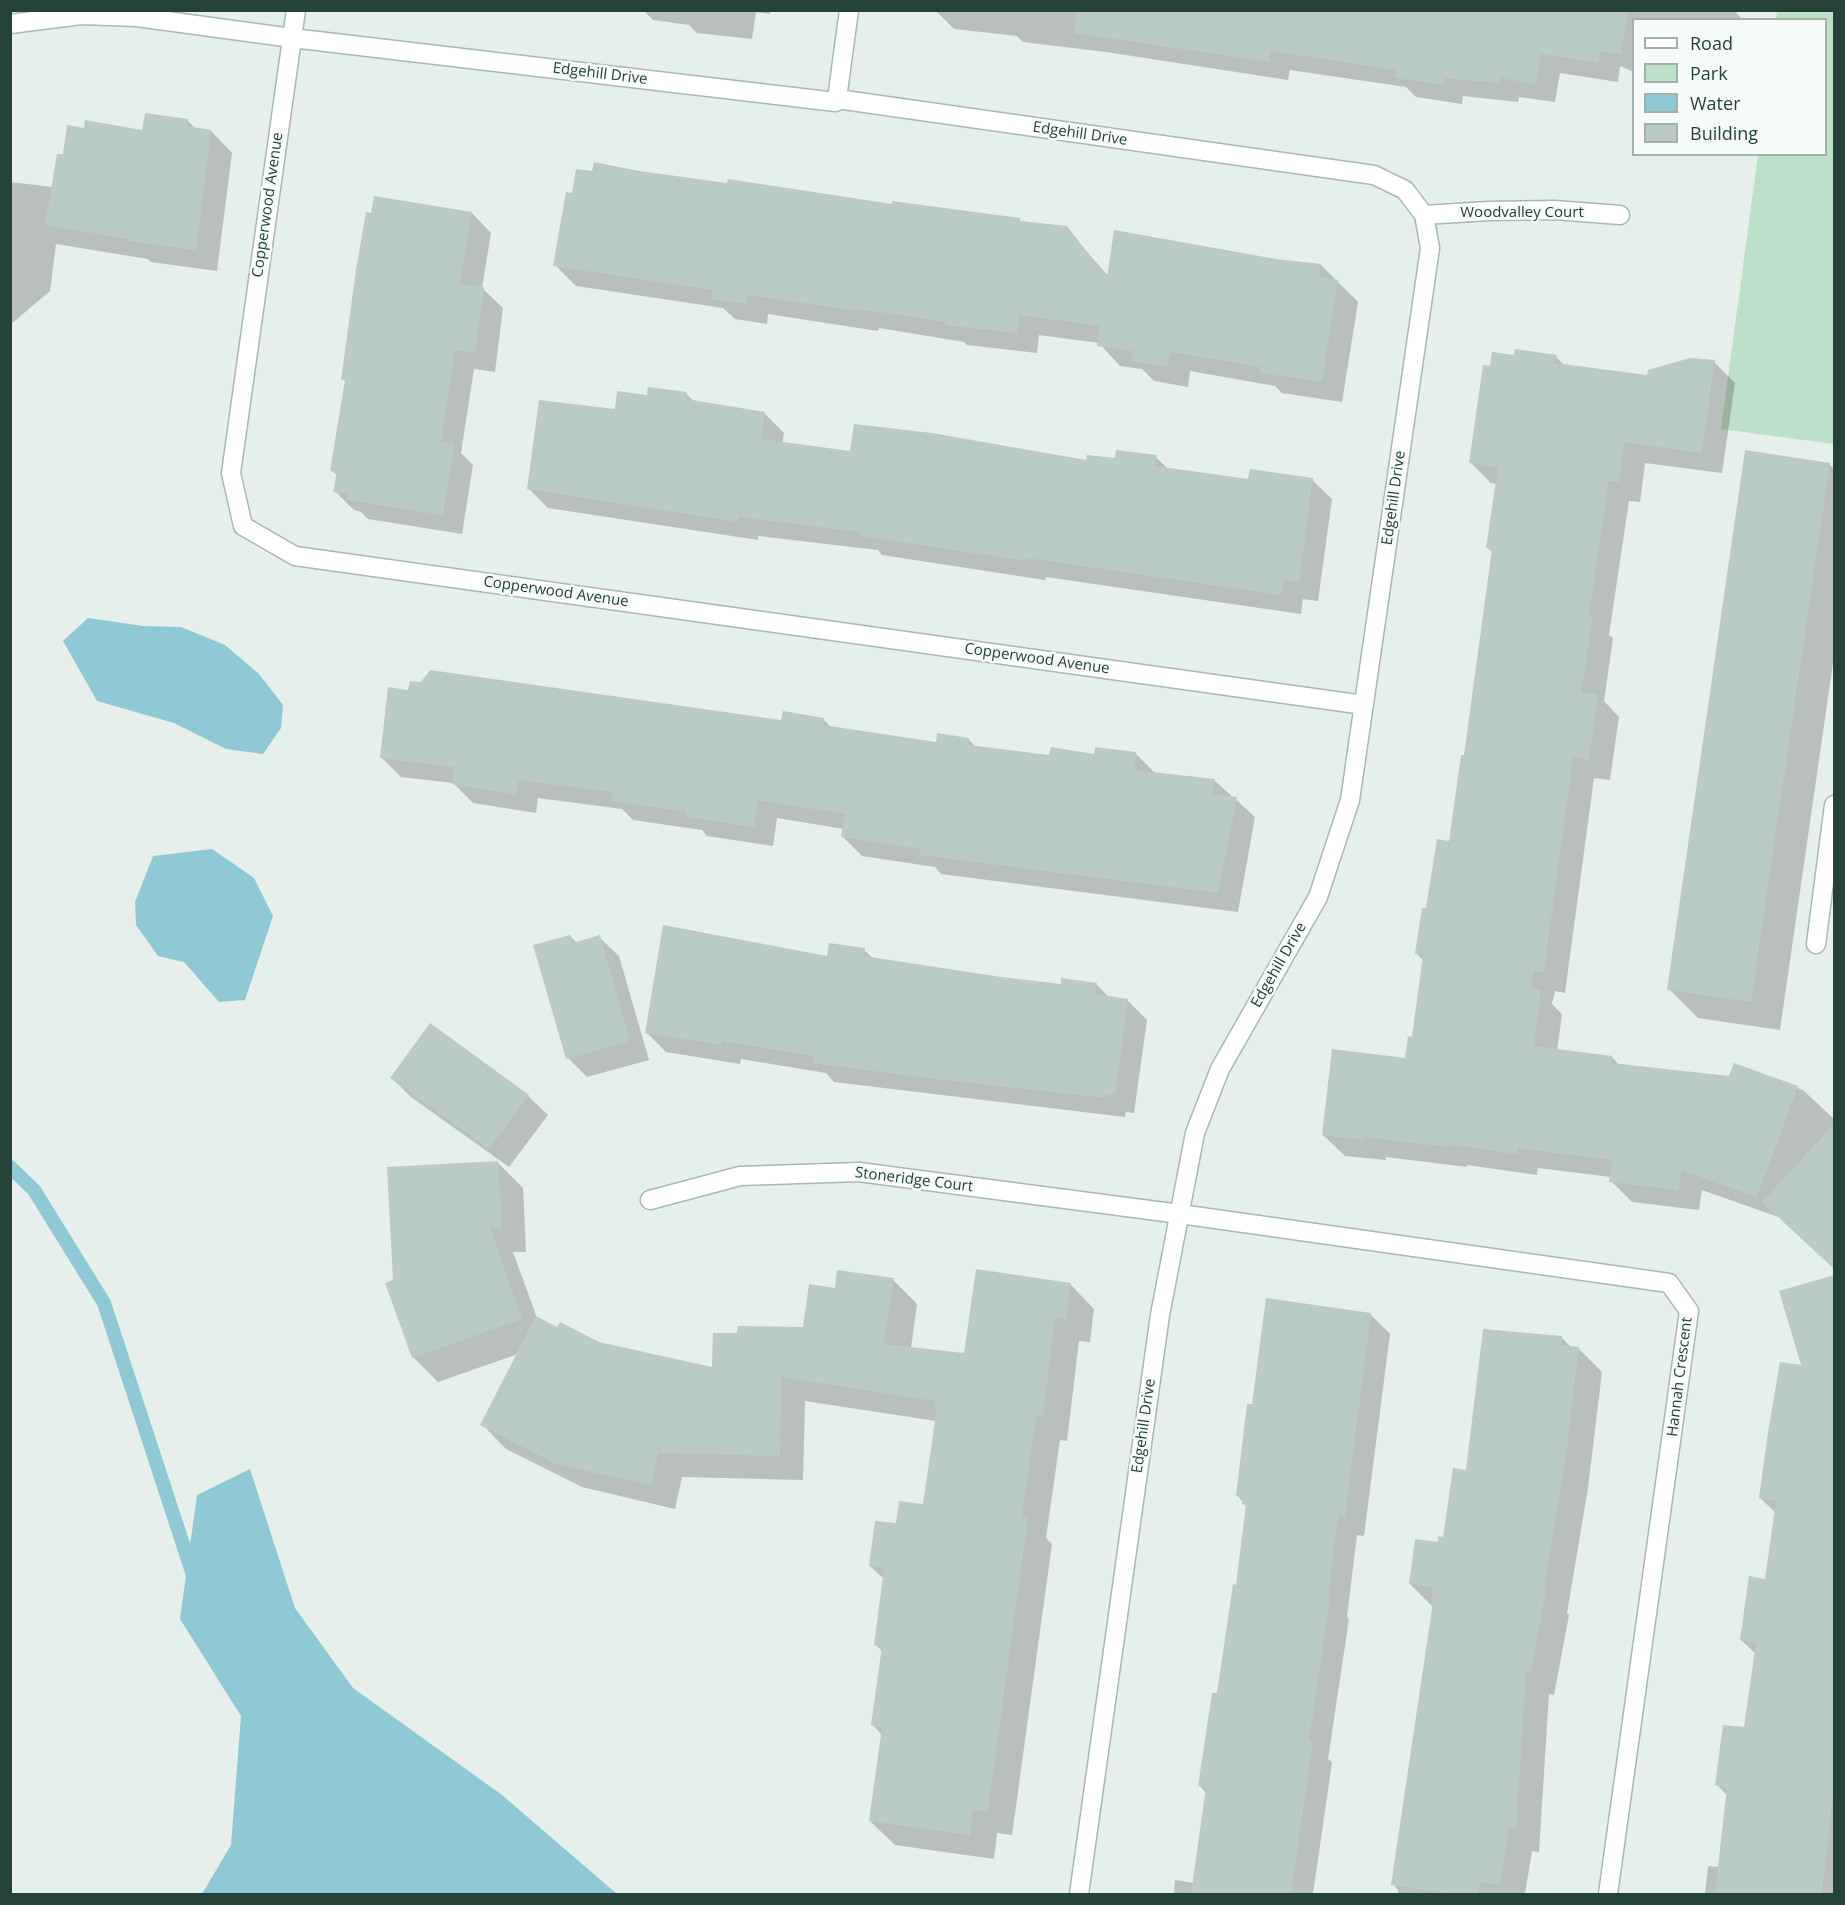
<!DOCTYPE html>
<style>
body{margin:0}
#map{position:relative;width:1845px;height:1905px;overflow:hidden;background:#e6efeb;font-family:"Open Sans",sans-serif}
canvas{display:block}
.frame{position:absolute;inset:0;border:12px solid #24423a;pointer-events:none}
.legend{position:absolute;left:1632px;top:18px;width:195px;height:138px;box-sizing:border-box;background:#f7fbf9;border:2px solid #a3b1ad;margin:0;padding:8px 10px;list-style:none;font-size:18px;color:#24423a}
.legend li{display:flex;align-items:center;gap:12px;height:30px}
.legend b{width:30px;border:2px solid #a3b1ad}
</style>
<div id="map">
<canvas width="1845" height="1905"></canvas>
<div class="frame"></div>
<ul class="legend">
<li><b style="height:8px;background:#fff"></b>Road</li>
<li><b style="height:16px;background:#bfe0c8"></b>Park</li>
<li><b style="height:16px;background:#8ec9d4"></b>Water</li>
<li><b style="height:16px;background:#bbcac4"></b>Building</li>
</ul>
</div>
<script>
const ctx = document.querySelector('canvas').getContext('2d');
ctx.lineJoin = 'round';
function paint(path, color) { ctx.fillStyle = color; ctx.fill(path, 'evenodd'); }
const poly = rows => new Path2D(rows.map(r => 'M' + r).join(''));
function strokePath(path, color, width, dash) { ctx.strokeStyle = color; ctx.lineWidth = width; ctx.lineCap = dash ? 'butt' : 'round'; ctx.setLineDash(dash || []); ctx.stroke(path); }
function label(font, color, halo, rows, align = 'center') {
  ctx.font = font + ' "Open Sans",sans-serif'; ctx.lineWidth = 5; ctx.setLineDash([]); ctx.textBaseline = 'middle'; ctx.strokeStyle = halo; ctx.fillStyle = color; for (const [text, x, y, turn = 0] of rows) {
    ctx.save(); ctx.translate(x, y); ctx.rotate((+turn || 0) * Math.PI / 180); ctx.textAlign = isNaN(turn) ? turn : align; if (halo) ctx.strokeText(text, 0, 0); ctx.fillText(text, 0, 0); ctx.restore();
  }
}
paint(poly([
 [1777,11,1834,11,1834,444,1721,429,1758,155,1826,154,1826,20,1776,19]
]), '#bfe0c8');
paint(poly([
 [88,618,143,626,181,627,225,645,259,674,283,705,281,728,263,754,226,749,174,723,97,701,63,641],
 [212,849,254,878,273,916,245,1000,219,1002,184,962,158,956,136,925,135,902,153,856],
 [250,1469,295,1608,353,1688,502,1795,617,1894,202,1894,231,1845,241,1716,180,1619,197,1495]
]), '#8ec9d4');
paint(poly([
 [643,10,771,10,770,14,756,12,752,39,697,33,689,25,653,20],
 [935,10,1734,10,1743,20,1634,20,1634,72,1620,66,1618,82,1560,73,1555,102,1519,97,1518,102,1463,96,1462,104,1416,97,1406,87,1290,70,1288,80,1106,52,1023,42,1017,36,954,29],
 [187,120,196,129,211,131,232,153,217,271,151,262,148,259,56,244,50,291,10,325,10,182,53,187,64,156,85,129,144,131],
 [638,173,893,206,1019,219,1023,223,1066,228,1109,277,1276,260,1321,265,1358,302,1342,402,1282,393,1275,386,1190,371,1188,387,1154,381,1142,369,1120,366,1099,343,1039,335,1037,353,967,345,964,342,879,328,878,331,768,314,767,324,735,319,723,308,576,286,555,265,574,194],
 [472,213,491,233,482,288,503,308,495,372,474,369,461,453,473,465,462,534,368,519,361,512,354,510,335,491,338,476,331,470,346,382,343,379],
 [1515,357,1556,357,1565,366,1648,376,1714,362,1735,383,1722,473,1645,463,1640,502,1629,501,1609,635,1613,638,1604,701,1619,717,1610,780,1594,778,1565,993,1555,991,1552,1004,1562,1014,1557,1051,1612,1057,1620,1066,1730,1078,1735,1065,1803,1090,1834,1119,1834,1268,1781,1218,1702,1190,1699,1210,1632,1202,1611,1181,1611,1177,1538,1168,1537,1175,1467,1165,1467,1167,1386,1157,1386,1160,1345,1156,1323,1135,1406,1059,1413,1039,1424,961,1417,954,1428,910,1451,843,1465,757,1493,553,1487,547,1497,484,1491,483,1470,462,1491,368],
 [686,394,695,402,765,414,784,433,782,444,852,452,1088,462,1156,457,1169,470,1249,481,1312,480,1332,499,1318,601,1303,599,1301,614,1046,577,1045,580,882,555,878,550,758,536,758,540,548,508,529,489,616,411,648,396],
 [1829,464,1834,469,1834,656,1780,1030,1698,1018,1669,989],
 [823,719,832,728,937,744,968,739,977,748,1051,757,1135,753,1156,774,1214,780,1255,817,1238,912,941,874,935,867,862,856,843,837,844,829,777,818,773,846,707,836,702,830,633,820,622,809,538,798,536,813,473,803,453,783,401,777,381,757],
 [570,936,577,943,599,937,619,956,649,1060,587,1077,568,1058],
 [864,950,874,959,1062,986,1096,984,1110,998,1127,1000,1147,1020,1134,1113,1126,1112,1125,1117,834,1082,826,1073,741,1059,740,1064,666,1052,646,1032,828,958],
 [392,1078,528,1096,548,1115,509,1167,411,1097],
 [498,1163,523,1188,526,1252,513,1252,537,1318,557,1329,598,1343,714,1369,739,1334,804,1329,836,1290,893,1280,917,1304,911,1348,965,1354,1070,1284,1094,1309,1090,1342,1079,1341,1067,1441,1060,1440,1046,1538,1052,1544,1012,1835,997,1833,994,1859,895,1845,870,1821,882,1735,873,1725,883,1652,876,1645,884,1579,870,1566,897,1525,925,1506,936,1421,805,1401,803,1480,682,1477,675,1509,582,1487,506,1449,482,1424,518,1354,438,1382,413,1357,395,1281],
 [1834,1276,1834,1894,1705,1894,1708,1866,1719,1867,1727,1795,1717,1785,1745,1729,1756,1654,1741,1640,1766,1580,1776,1513,1760,1498,1803,1367,1781,1292],
 [1370,1314,1390,1334,1364,1536,1357,1535,1347,1617,1349,1619,1328,1759,1332,1762,1313,1894,1174,1894,1175,1880,1194,1883,1206,1793,1200,1786,1237,1586,1247,1507,1238,1496,1253,1406],
 [1562,1338,1571,1347,1578,1348,1602,1372,1588,1488,1567,1613,1569,1615,1554,1695,1549,1694,1539,1852,1532,1851,1525,1894,1398,1894,1398,1890,1393,1884,1434,1608,1410,1584,1444,1539,1468,1471]
]), '#0003');
strokePath(poly([
 [10,1167,34,1190,104,1303,194,1578]
]), '#8ec9d4', 14);
paint(poly([
 [1076,10,1628,10,1621,54,1600,51,1599,63,1541,54,1536,84,1500,78,1499,83,1444,78,1443,85,1395,78,1396,70,1271,51,1269,62,1075,33],
 [145,113,188,119,187,126,211,130,196,250,128,241,128,239,45,225,57,154,63,154,67,125,84,128,85,120,142,130],
 [594,162,639,171,727,183,728,179,892,204,892,201,1020,218,1020,221,1067,226,1107,278,1114,230,1276,259,1321,264,1319,277,1338,280,1322,382,1260,373,1260,367,1170,352,1167,367,1132,361,1133,351,1097,346,1100,326,1019,315,1017,333,945,325,946,322,859,309,858,311,748,295,747,304,712,299,713,290,553,266,566,192,572,193,576,169,592,171],
 [374,196,472,212,460,284,484,287,475,353,455,350,441,442,455,444,443,515,347,500,348,494,333,492,337,472,330,471,345,380,341,380,356,270,366,212,371,213],
 [1515,349,1557,355,1555,363,1647,375,1648,370,1690,358,1715,360,1702,453,1624,442,1619,482,1609,481,1589,615,1593,616,1581,692,1598,694,1589,760,1573,757,1544,972,1534,971,1530,987,1541,991,1534,1046,1612,1056,1611,1063,1729,1076,1734,1063,1798,1086,1757,1197,1681,1170,1679,1190,1609,1182,1612,1160,1518,1148,1517,1154,1447,1144,1447,1147,1365,1137,1365,1140,1322,1135,1332,1049,1405,1058,1408,1036,1412,1037,1423,955,1415,954,1422,908,1426,908,1437,839,1449,841,1461,755,1464,755,1492,549,1486,548,1498,467,1469,463,1483,365,1490,366,1492,352,1514,355],
 [648,387,687,392,686,399,765,412,761,439,850,451,854,424,932,433,1086,460,1087,455,1115,458,1116,450,1157,455,1155,466,1248,479,1250,469,1313,478,1299,582,1284,580,1281,595,1027,558,1026,561,861,536,861,532,739,517,738,522,527,489,539,400,615,409,617,391,647,395],
 [1745,450,1830,463,1751,1002,1667,990],
 [430,670,781,720,783,711,824,718,823,725,936,742,937,733,969,738,968,745,1049,755,1051,747,1094,754,1095,747,1136,752,1134,770,1215,779,1213,794,1237,797,1218,893,920,855,921,849,841,837,845,814,758,800,754,827,686,817,687,812,612,801,613,792,519,780,516,795,452,784,454,767,380,758,388,687,408,690,410,681,421,682],
 [663,925,827,956,829,943,865,948,864,956,1001,977,1061,984,1061,978,1097,983,1095,994,1128,999,1115,1095,1107,1093,1106,1098,927,1078,813,1063,814,1056,722,1041,721,1045,645,1033],
 [570,935,573,943,600,935,630,1041,566,1059,533,945],
 [430,1023,529,1095,489,1149,390,1078],
 [1834,1124,1834,1269,1762,1202],
 [498,1161,502,1227,490,1228,522,1319,412,1358,385,1283,393,1280,387,1167],
 [976,1269,1071,1283,1066,1319,1055,1317,1043,1417,1036,1416,1022,1517,1028,1518,988,1811,973,1810,970,1835,869,1821,882,1727,871,1725,882,1646,874,1645,884,1568,869,1566,875,1521,896,1523,899,1501,923,1504,936,1414,935,1401,781,1377,780,1456,658,1453,651,1485,556,1464,480,1425,536,1316,557,1327,560,1322,599,1342,712,1367,713,1333,737,1333,738,1326,803,1327,809,1284,835,1288,837,1270,894,1278,884,1344,964,1353],
 [1834,1275,1834,1786,1822,1894,1715,1894,1727,1787,1715,1785,1723,1725,1744,1727,1756,1643,1740,1640,1749,1576,1765,1579,1776,1501,1759,1498,1768,1432,1780,1362,1801,1365,1779,1291],
 [1266,1298,1371,1313,1345,1517,1338,1516,1328,1598,1330,1598,1309,1741,1313,1741,1291,1894,1191,1894,1206,1787,1198,1786,1212,1693,1217,1693,1233,1584,1236,1585,1246,1505,1242,1504,1242,1497,1236,1496,1247,1404,1252,1404],
 [1483,1329,1562,1336,1561,1345,1579,1347,1565,1464,1544,1590,1546,1590,1531,1673,1526,1672,1516,1829,1509,1828,1500,1885,1480,1882,1478,1894,1455,1894,1391,1885,1433,1602,1431,1602,1433,1588,1409,1584,1415,1539,1438,1542,1438,1536,1443,1537,1453,1468,1466,1470]
]), '#bbcac4');
const minor = poly([
 [296,10,231,473,243,526,295,556,1364,705],
 [10,24,81,15,137,17,292,38,836,102,837,99,1374,175,1405,190,1424,215,1430,248,1350,800,1318,897,1220,1069,1195,1133,1160,1315,1079,1894],
 [837,99,849,10],
 [1424,215,1489,211,1554,210,1620,215],
 [1816,944,1834,805],
 [650,1200,740,1176,859,1172,1180,1214,1669,1283,1689,1311,1608,1894]
]);
strokePath(minor, '#a8b8b2', 21);
strokePath(minor, '#fff', 18);
label('15px', '#24423a', '#f7fbf9', [
 ["Edgehill Drive",600,74,7],
 ["Edgehill Drive",1080,134,8],
 ["Copperwood Avenue",268,205,-82],
 ["Woodvalley Court",1522,213],
 ["Edgehill Drive",1394,498,-82],
 ["Copperwood Avenue",556,592,8],
 ["Copperwood Avenue",1037,659,8],
 ["Edgehill Drive",1279,965,-60],
 ["Stoneridge Court",914,1180,7],
 ["Hannah Crescent",1680,1377,-83],
 ["Edgehill Drive",1144,1426,-82]
]);
</script>
